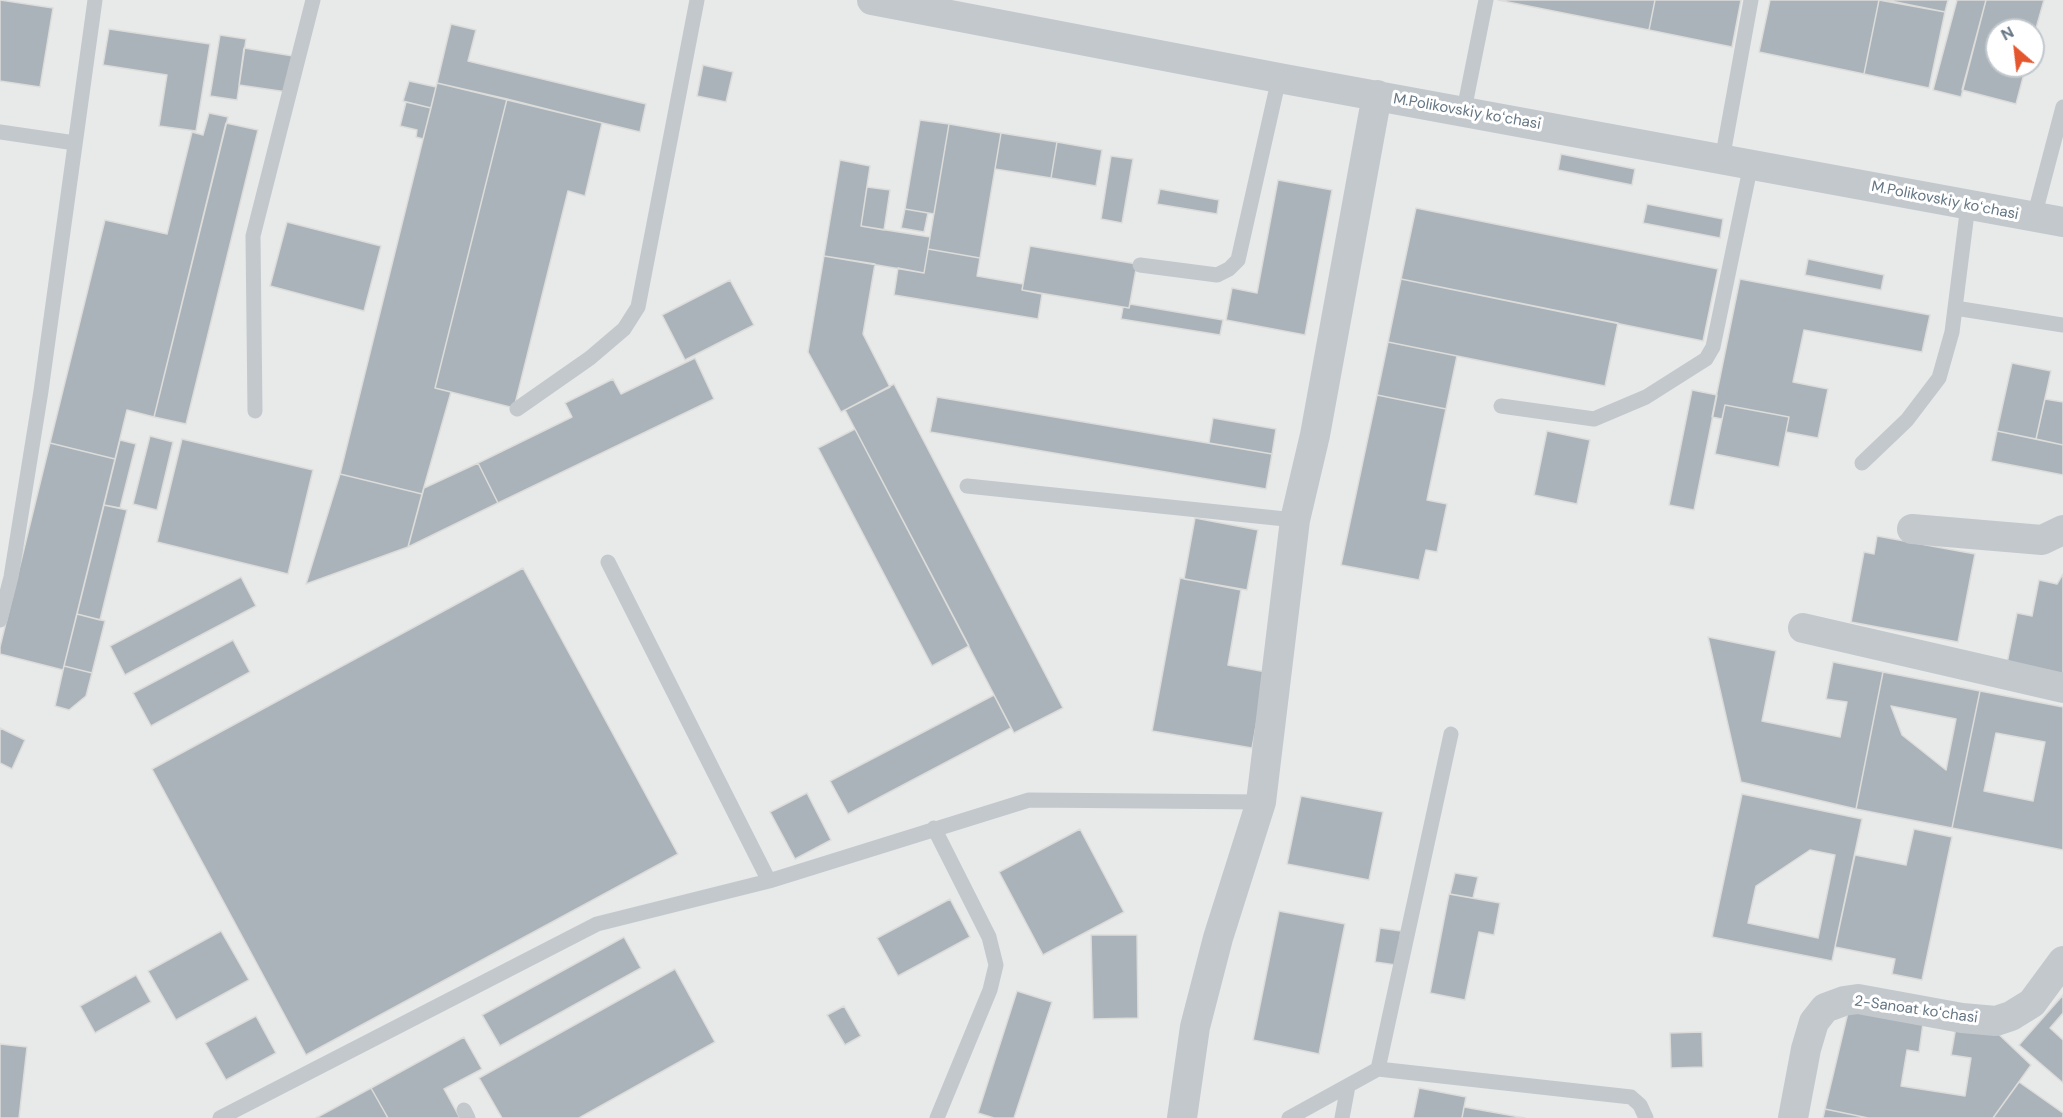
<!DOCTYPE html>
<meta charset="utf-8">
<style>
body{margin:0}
#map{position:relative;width:2063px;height:1118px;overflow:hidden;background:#fafaf8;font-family:"DM Sans",sans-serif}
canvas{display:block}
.north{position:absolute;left:1985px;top:18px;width:60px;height:60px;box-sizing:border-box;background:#fff;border:2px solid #c1c8cd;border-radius:50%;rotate:332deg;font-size:16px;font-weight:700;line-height:24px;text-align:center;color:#657683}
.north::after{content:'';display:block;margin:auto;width:21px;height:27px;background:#e4572e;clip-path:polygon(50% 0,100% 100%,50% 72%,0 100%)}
</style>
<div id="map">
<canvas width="2063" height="1118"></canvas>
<div class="north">N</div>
</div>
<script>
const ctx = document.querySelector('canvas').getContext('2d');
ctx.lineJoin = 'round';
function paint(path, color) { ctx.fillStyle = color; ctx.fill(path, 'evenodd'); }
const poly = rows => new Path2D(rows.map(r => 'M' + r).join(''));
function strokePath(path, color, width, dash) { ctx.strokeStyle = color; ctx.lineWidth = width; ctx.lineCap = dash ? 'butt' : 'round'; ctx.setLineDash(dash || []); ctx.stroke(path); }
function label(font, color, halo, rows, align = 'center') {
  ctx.font = font + ' "DM Sans",sans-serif'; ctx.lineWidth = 6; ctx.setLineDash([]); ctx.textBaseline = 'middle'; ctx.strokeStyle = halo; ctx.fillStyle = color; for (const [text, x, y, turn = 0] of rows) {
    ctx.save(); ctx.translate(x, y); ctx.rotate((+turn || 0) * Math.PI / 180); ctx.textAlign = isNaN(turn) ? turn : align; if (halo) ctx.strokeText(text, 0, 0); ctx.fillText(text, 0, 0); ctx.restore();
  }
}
paint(poly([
 [0,0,2063,0,2063,1118,0,1118],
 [1997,30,2033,30,2033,66,1997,66]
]), '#e8e9e9');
const building = poly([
 [0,0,53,8,40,87,0,81,0,0],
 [1498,0,1655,0,1649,30,1498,0],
 [1655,0,1741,0,1732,47,1649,30,1655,0],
 [1770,0,1879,0,1864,74,1759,52,1770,0],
 [1879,0,1945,12,1929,88,1864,74,1879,0],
 [1886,0,1948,0,1945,12,1886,0],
 [1957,0,1986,0,1961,97,1933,90,1957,0],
 [1986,0,2044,0,2033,39,2033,30,1997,30,1997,66,2026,66,2016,104,1962,90,1986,0],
 [451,24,476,30,468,61,646,104,640,132,437,83,451,24],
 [109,29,210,44,196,131,159,126,167,75,103,65,109,29],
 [220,35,246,39,237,100,210,96,220,35],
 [244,48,293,56,287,92,239,85,244,48],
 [703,65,733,72,726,102,697,96,703,65],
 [409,81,436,87,431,108,403,101,409,81],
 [437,83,507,99,435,388,451,392,422,494,340,474,437,83],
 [507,99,602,123,585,196,568,191,514,408,435,388,507,99],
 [406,102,431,108,423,139,416,137,417,130,400,126,406,102],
 [209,113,228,117,154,417,127,410,115,459,50,443,105,220,167,234,192,132,203,135,209,113],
 [920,120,949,124,934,214,905,209,920,120],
 [226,123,258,130,186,424,154,417,226,123],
 [949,124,1001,133,980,258,928,249,949,124],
 [1001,133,1057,142,1051,178,995,169,1001,133],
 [1057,142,1102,150,1096,186,1051,178,1057,142],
 [1561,154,1635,169,1632,185,1558,170,1561,154],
 [1111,156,1133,159,1122,223,1101,219,1111,156],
 [840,160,870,166,861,226,930,237,924,273,824,256,840,160],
 [1278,180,1332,190,1305,335,1226,320,1232,288,1257,293,1278,180],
 [867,187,890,190,884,230,861,226,867,187],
 [1160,189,1219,200,1217,214,1157,204,1160,189],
 [1647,204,1723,219,1720,238,1643,223,1647,204],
 [1416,208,1718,269,1703,341,1401,279,1416,208],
 [905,209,928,213,924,232,901,228,905,209],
 [287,222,381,246,364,311,270,286,287,222],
 [1030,246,1137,264,1129,308,1022,290,1030,246],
 [928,249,980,258,977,276,1023,284,1022,290,1042,294,1038,319,894,295,898,268,924,273,928,249],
 [824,256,875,264,863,334,890,387,841,412,808,352,824,256],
 [1808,259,1884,275,1881,290,1805,275,1808,259],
 [1401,279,1618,323,1605,386,1388,342,1401,279],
 [1740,279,1930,315,1922,352,1804,330,1793,382,1828,389,1818,438,1786,432,1789,417,1725,405,1722,419,1712,417,1740,279],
 [730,280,754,325,685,360,662,315,730,280],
 [1130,304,1223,320,1220,335,1121,319,1123,307,1129,308,1130,304],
 [1388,342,1457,356,1446,409,1377,395,1388,342],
 [695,358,714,399,498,503,478,463,572,417,565,403,613,379,621,394,695,358],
 [2012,363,2051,371,2036,439,1997,431,2012,363],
 [894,384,1063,708,1014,733,845,410,894,384],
 [1692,390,1717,395,1694,510,1669,505,1692,390],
 [1377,395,1446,409,1427,500,1447,504,1437,552,1426,550,1419,580,1341,565,1377,395],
 [937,397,1272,454,1266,489,930,432,937,397],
 [2045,399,2063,402,2063,445,2036,439,2045,399],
 [1725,405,1789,417,1779,467,1715,454,1725,405],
 [1213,418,1276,429,1272,454,1209,443,1213,418],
 [855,429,969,646,932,666,818,448,855,429],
 [1547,431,1590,440,1577,504,1534,495,1547,431],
 [1997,431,2063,445,2063,475,1991,461,1997,431],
 [150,436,173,442,157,510,133,504,150,436],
 [182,439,313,470,288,574,157,542,182,439],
 [120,440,136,444,120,508,104,505,120,440],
 [50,443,115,459,63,670,0,654,0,647,50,443],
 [478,463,498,503,408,547,424,488,478,463],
 [340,474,422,494,408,547,306,584,340,474],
 [104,505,127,510,100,620,77,614,104,505],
 [1195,518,1258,530,1247,590,1184,579,1195,518],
 [1877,536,1975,554,1958,642,1851,622,1864,552,1874,554,1877,536],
 [523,568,678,854,306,1055,152,769,523,568],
 [2063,574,2063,679,2006,668,2017,613,2032,616,2039,580,2057,584,2063,574],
 [241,577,256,606,125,675,110,646,241,577],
 [1180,578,1241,590,1228,665,1266,672,1252,748,1152,731,1180,578],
 [77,614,105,621,92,673,64,666,77,614],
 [1708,637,1776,651,1762,721,1840,737,1847,702,1826,699,1833,662,1883,672,1856,809,1741,782,1708,637],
 [233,640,250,672,151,726,133,693,233,640],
 [64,666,92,673,86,696,69,710,55,706,64,666],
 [1883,672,1980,691,1952,828,1856,809,1883,672],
 [1891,706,1956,719,1946,770,1902,735,1891,706],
 [1980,691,2063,707,2063,850,1952,828,1980,691],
 [1996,733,2045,742,2033,801,1984,791,1996,733],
 [994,695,1011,728,848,814,830,781,994,695],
 [0,728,25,740,12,769,0,763,0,728],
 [807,793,831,840,795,859,770,812,807,793],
 [1742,794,1862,819,1832,961,1712,937,1742,794],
 [1810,850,1835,855,1818,938,1748,923,1756,886,1810,850],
 [1301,796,1383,812,1369,880,1287,864,1301,796],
 [1080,829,1124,912,1043,955,999,872,1080,829],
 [1914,829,1952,837,1922,980,1892,974,1895,959,1835,947,1855,855,1906,865,1914,829],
 [1455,873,1478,877,1473,898,1450,894,1455,873],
 [1449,894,1500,903,1494,935,1479,932,1465,1000,1430,993,1449,894],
 [950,899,970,937,898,976,877,938,950,899],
 [1279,911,1345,924,1319,1054,1253,1040,1279,911],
 [1380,928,1401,931,1396,965,1375,962,1380,928],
 [221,931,249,980,176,1020,148,971,221,931],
 [1091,935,1137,935,1138,1018,1093,1019,1091,935],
 [624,937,641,968,500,1046,482,1015,624,937],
 [675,969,715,1042,579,1118,502,1118,479,1078,675,969],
 [136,975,151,1002,95,1033,80,1006,136,975],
 [1017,991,1052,1002,1014,1118,994,1118,978,1113,1017,991],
 [2063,995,2063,1013,2050,1028,2063,1040,2063,1083,2019,1045,2063,995],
 [1850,1004,1924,1016,1919,1052,1907,1050,1901,1086,1965,1096,1971,1058,1951,1055,1957,1021,1991,1027,2031,1065,1993,1118,1868,1118,1825,1109,1850,1004],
 [844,1006,861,1036,845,1045,827,1015,844,1006],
 [256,1016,276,1053,226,1080,205,1043,256,1016],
 [1702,1032,1703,1067,1671,1068,1670,1033,1702,1032],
 [464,1037,482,1069,444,1089,460,1118,388,1118,371,1088,464,1037],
 [0,1044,27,1047,19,1118,0,1118,0,1044],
 [2019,1082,2063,1113,2063,1118,1993,1118,2019,1082],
 [371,1088,388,1118,316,1118,371,1088],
 [1419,1088,1466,1097,1462,1118,1413,1118,1419,1088],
 [1464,1107,1525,1118,1462,1118,1464,1107],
 [1825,1109,1868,1118,1823,1118,1825,1109]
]);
paint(building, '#aab3b9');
strokePath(building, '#dcdcda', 1.5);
strokePath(poly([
 [1464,110,1486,0],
 [0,132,75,143],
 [1722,160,1751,0],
 [2034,217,2063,107],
 [1140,265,1217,275,1229,269,1238,260,1279,78],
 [1955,308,2063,325],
 [1501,406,1594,419,1646,397,1706,359,1713,347,1751,164],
 [517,409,590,358,624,329,638,307,697,0],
 [255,411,253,236,313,0],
 [1862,463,1907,420,1939,378,1952,332,1968,205],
 [967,486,1295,520],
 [608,562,769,881],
 [0,620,11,577,41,391,95,0],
 [934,828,989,937,996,965,990,990,937,1118],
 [1378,1069,1631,1097,1640,1105,1646,1118],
 [464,1110,468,1118],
 [220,1118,597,924,769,881,1029,800,1261,802],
 [1289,1118,1378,1069,1451,734],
 [1342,1118,1348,1086]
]), '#c3c8cc', 15);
strokePath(poly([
 [872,0,1279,78,2063,222],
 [1912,529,2042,540,2063,530],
 [1803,628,2063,688],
 [1182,1118,1195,1027,1218,938,1261,802,1295,520,1315,435,1377,95],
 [1793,1118,1806,1049,1814,1022,1825,1008,1844,1001,1858,999,1962,1018,1996,1021,2011,1016,2032,1003,2063,961]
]), '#c3c8cc', 30);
label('15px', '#657683', '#fff', [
 ["M.Polikovskiy koʻchasi",1467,112,10],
 ["M.Polikovskiy koʻchasi",1945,201,11],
 ["2-Sanoat koʻchasi",1916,1010,8]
]);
</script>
